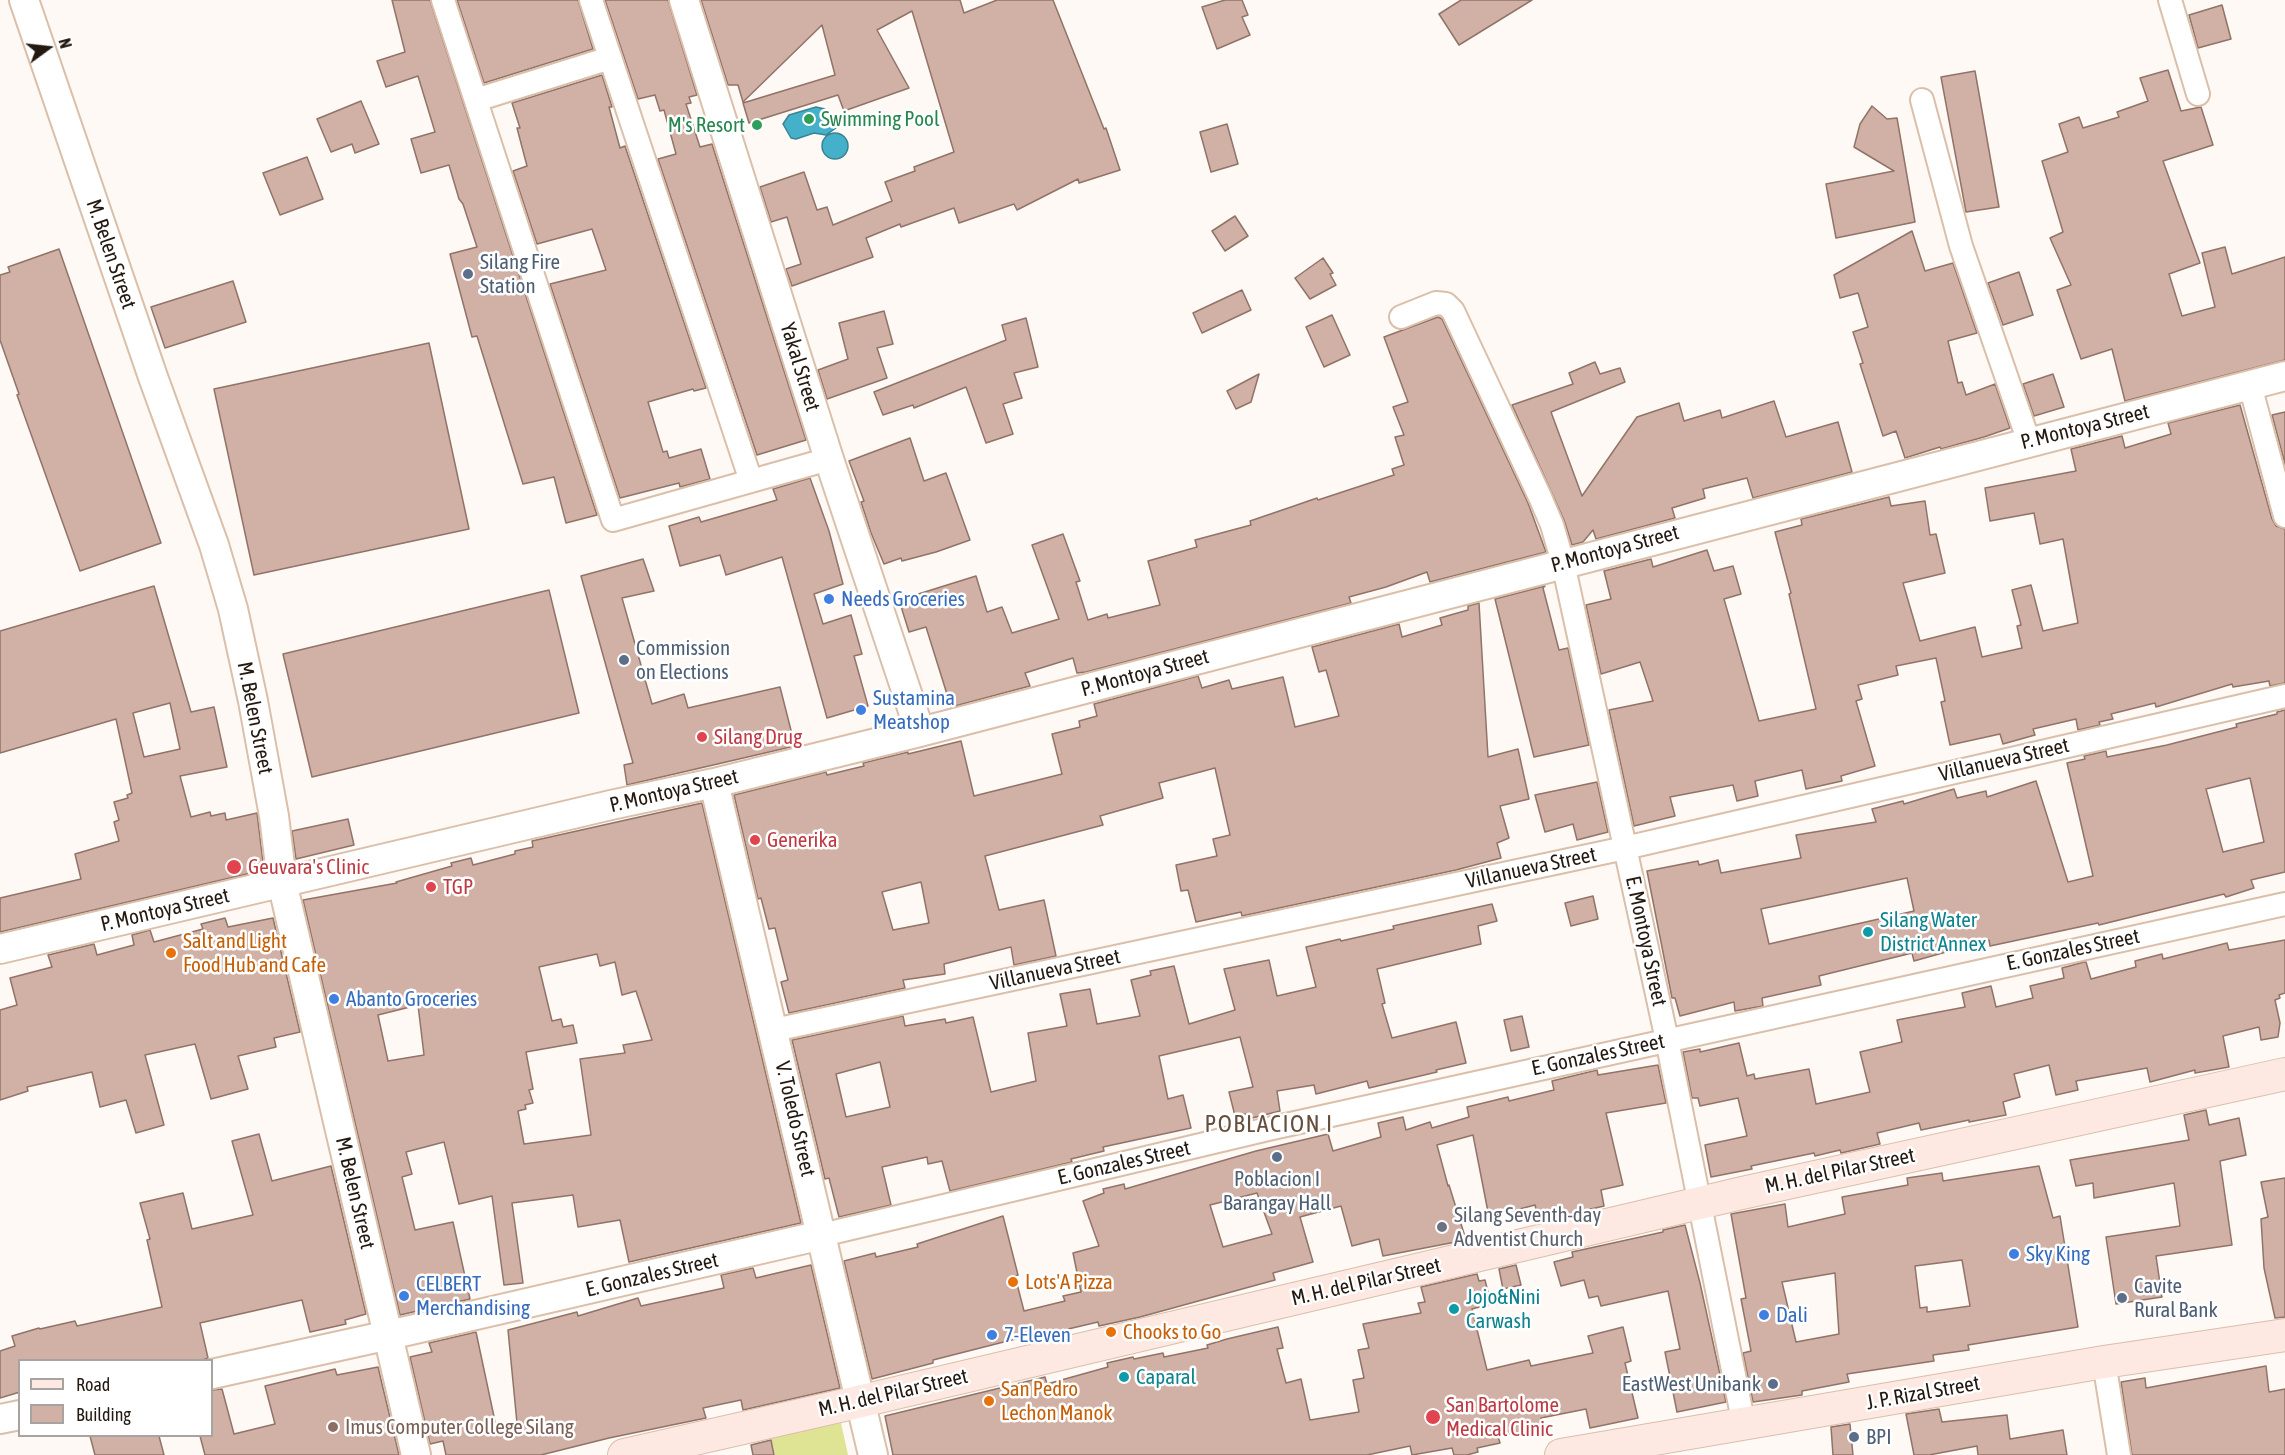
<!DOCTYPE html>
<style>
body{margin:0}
#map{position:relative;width:2285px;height:1455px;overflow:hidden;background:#fef9f4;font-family:"Asap Condensed",sans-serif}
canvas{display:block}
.legend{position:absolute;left:18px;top:1359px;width:195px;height:78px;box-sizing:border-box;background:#fff;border:2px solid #a7a3a0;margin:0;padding:8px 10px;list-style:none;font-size:18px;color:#231911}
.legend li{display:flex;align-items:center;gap:12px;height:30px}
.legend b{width:30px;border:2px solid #a7a3a0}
.north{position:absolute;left:18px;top:18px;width:60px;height:60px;-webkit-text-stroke:4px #fff;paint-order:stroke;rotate:75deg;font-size:16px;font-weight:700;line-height:24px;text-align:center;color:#231911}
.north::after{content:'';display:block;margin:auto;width:21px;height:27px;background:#231911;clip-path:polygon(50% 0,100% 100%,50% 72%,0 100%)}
</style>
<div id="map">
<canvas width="2285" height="1455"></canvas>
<ul class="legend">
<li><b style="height:8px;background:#fde8e2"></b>Road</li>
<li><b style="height:16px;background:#d1b0a5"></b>Building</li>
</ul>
<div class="north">N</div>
</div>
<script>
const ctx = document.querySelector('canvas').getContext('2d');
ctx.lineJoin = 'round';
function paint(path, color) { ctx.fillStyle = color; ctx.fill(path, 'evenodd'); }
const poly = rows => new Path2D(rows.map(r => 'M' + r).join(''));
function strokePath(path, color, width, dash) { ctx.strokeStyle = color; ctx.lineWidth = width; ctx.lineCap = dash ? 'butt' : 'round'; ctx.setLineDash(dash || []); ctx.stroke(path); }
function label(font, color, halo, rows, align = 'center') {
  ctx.font = font + ' "Asap Condensed",sans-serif'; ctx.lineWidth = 5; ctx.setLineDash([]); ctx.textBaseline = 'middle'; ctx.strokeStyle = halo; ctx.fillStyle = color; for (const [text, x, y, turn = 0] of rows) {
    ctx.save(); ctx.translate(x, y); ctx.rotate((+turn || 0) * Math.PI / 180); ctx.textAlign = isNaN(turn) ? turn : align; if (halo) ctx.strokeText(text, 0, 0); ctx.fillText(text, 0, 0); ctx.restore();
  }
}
paint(poly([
 [841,1423,848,1455,775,1455,771,1437]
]), '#dfe394');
const water = poly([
 [816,107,825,109,836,128,826,135,814,133,796,139,791,138,783,124,789,115,816,107],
 '822 146a13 13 0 1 1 26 0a13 13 0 1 1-26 0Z'
]);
paint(water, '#44b0ca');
strokePath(water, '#3a8392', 1.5);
const building = poly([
 [392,0,430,0,597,515,566,523,554,477,523,484,477,336,472,337,450,254,477,247,463,204,459,199,449,165,421,173,411,139,435,132,418,76,386,87,377,61,405,52,392,0],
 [457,0,578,0,593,49,484,83,457,0],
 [605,0,668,0,697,95,689,97,691,103,686,104,700,147,712,144,806,440,757,455,658,159,676,154,664,110,660,111,655,95,638,99,605,0],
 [701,0,960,0,964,13,997,0,1053,0,1104,129,1106,128,1120,170,1079,183,1078,179,1017,210,1014,204,959,223,954,208,901,227,900,224,866,238,873,257,792,286,786,269,801,264,787,217,771,222,760,187,804,172,817,210,827,207,833,225,892,201,885,182,915,171,914,167,954,152,912,11,877,30,909,88,844,111,838,95,749,123,743,103,835,75,822,25,743,102,738,85,728,85,701,0],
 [1225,0,1242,0,1248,15,1242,17,1250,35,1217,49,1202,7,1225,0],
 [1461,0,1532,0,1459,45,1439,14,1461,0],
 [2222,5,2231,39,2198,48,2189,15,2222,5],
 [2168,70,2181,111,2201,107,2213,145,2163,161,2200,263,2169,274,2182,316,2215,307,2202,253,2225,247,2232,274,2285,257,2285,360,2125,401,2112,349,2081,359,2057,290,2071,285,2050,238,2063,232,2042,161,2068,152,2059,124,2079,117,2083,128,2119,117,2117,112,2148,101,2140,78,2168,70],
 [1975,71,1999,207,1966,212,1941,77,1975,71],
 [602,75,612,107,609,107,620,148,625,146,706,388,694,391,693,389,648,402,663,452,667,451,669,458,701,449,710,479,680,487,679,483,620,498,550,284,606,270,592,229,537,244,513,171,527,166,517,128,520,128,512,103,602,75],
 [361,101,379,144,355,153,352,144,331,152,317,119,361,101],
 [1872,106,1887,119,1897,118,1915,222,1836,238,1826,184,1894,171,1854,147,1860,124,1872,106],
 [1227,124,1238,164,1211,172,1200,132,1227,124],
 [307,157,323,199,280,215,263,173,307,157],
 [1235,216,1248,236,1225,251,1212,231,1235,216],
 [1912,231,1925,271,1953,263,1977,333,1948,341,1958,383,1962,382,1966,395,1995,384,2010,428,1984,437,1941,449,1940,447,1905,458,1896,431,1883,436,1860,364,1863,363,1853,332,1868,327,1858,293,1840,298,1834,275,1912,231],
 [59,249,161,543,80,571,17,395,19,394,0,340,0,275,10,272,8,267,59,249],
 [1323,258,1333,273,1330,274,1336,285,1310,299,1295,278,1323,258],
 [2019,272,2033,315,2003,325,1988,283,2019,272],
 [233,281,246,322,165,348,151,307,233,281],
 [1242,290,1251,310,1202,333,1193,313,1242,290],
 [884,311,893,344,877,348,887,378,827,399,818,370,848,359,839,323,884,311],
 [1332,315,1350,355,1324,367,1306,327,1332,315],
 [1438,317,1442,319,1528,503,1546,552,1430,582,1427,572,1386,587,1349,597,1351,603,1086,672,1077,673,1073,658,1025,673,1030,686,951,707,926,627,909,632,899,600,976,576,987,612,1002,607,1012,633,1059,619,1032,545,1063,534,1080,581,1076,582,1088,620,1107,614,1108,618,1160,605,1148,561,1197,547,1195,540,1251,525,1250,521,1294,506,1317,498,1318,500,1394,475,1392,469,1404,465,1395,437,1404,435,1393,407,1408,402,1384,337,1438,317],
 [1026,318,1038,367,1014,373,1022,398,1003,404,1013,434,986,443,966,387,914,408,913,405,883,415,874,392,1006,340,1002,325,1026,318],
 [429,343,469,529,254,575,214,389,429,343],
 [1595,362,1600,374,1620,368,1625,382,1551,412,1582,496,1637,417,1679,403,1684,421,1720,410,1722,418,1774,401,1786,437,1838,422,1852,472,1753,498,1747,478,1703,489,1705,498,1672,508,1675,518,1596,539,1593,530,1583,542,1572,545,1564,520,1512,405,1573,384,1569,373,1595,362],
 [1259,374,1251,402,1236,409,1227,391,1259,374],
 [2053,374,2064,407,2034,416,2023,384,2053,374],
 [2240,405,2272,519,2276,526,2285,529,2285,683,2270,686,2269,681,2233,687,2232,684,2156,707,2155,703,2111,714,2113,719,2099,722,2100,725,2078,730,2076,719,2033,729,2035,735,2003,744,2000,734,1950,745,1941,702,1945,701,1936,658,1896,666,1898,675,1858,685,1862,699,1856,701,1875,766,1841,776,1842,781,1806,789,1802,770,1755,781,1758,796,1737,801,1733,785,1670,797,1675,816,1634,826,1609,710,1653,701,1640,662,1601,674,1586,605,1611,599,1604,571,1651,559,1653,567,1707,550,1714,571,1733,566,1741,594,1724,599,1759,721,1816,709,1789,594,1791,593,1775,532,1802,525,1801,519,1889,497,1891,506,1925,501,1930,535,1936,534,1945,573,1903,583,1920,641,1975,627,1982,657,2022,648,2017,626,2021,625,2012,590,2031,585,2043,631,2078,623,2063,539,2040,544,2034,513,1990,521,1985,488,2076,471,2071,449,2122,436,2125,448,2171,434,2168,423,2240,405],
 [2285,412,2285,464,2272,415,2285,412],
 [910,438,924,481,946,473,970,540,936,552,902,561,901,558,884,564,871,533,861,502,864,501,849,461,910,438],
 [810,478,829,531,843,584,814,594,823,624,851,615,862,654,854,656,868,706,827,718,782,557,726,575,720,555,680,566,669,526,699,517,701,522,777,500,773,489,810,478],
 [643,559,654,591,622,598,652,704,684,694,688,708,780,687,795,746,627,785,624,765,633,763,581,576,643,559],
 [154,586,191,712,214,707,227,767,180,776,191,817,210,812,211,816,225,813,226,820,257,813,264,870,0,932,0,898,81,879,75,854,119,841,114,822,119,820,114,802,128,798,127,795,132,793,116,719,0,753,0,631,154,586],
 [170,703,180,749,144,757,133,713,170,703],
 [1545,586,1543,588,1559,650,1568,648,1589,745,1534,757,1495,599,1545,586],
 [549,590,579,713,312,777,283,654,549,590],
 [1479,603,1488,757,1518,749,1529,799,1500,806,1509,838,1497,843,1501,858,1456,870,1242,916,1241,912,1196,922,1188,890,1181,891,1176,865,1217,856,1213,839,1230,835,1215,768,1159,783,1163,798,1100,816,1103,825,985,856,999,910,1044,900,1056,956,1014,965,1011,947,944,964,945,974,903,980,905,988,789,1013,781,982,788,980,775,928,769,929,761,898,758,899,734,795,826,772,827,775,864,766,863,763,908,752,908,754,961,741,974,796,1062,774,1052,734,1080,727,1079,721,1097,716,1094,704,1198,676,1202,688,1229,680,1232,689,1283,677,1295,727,1339,716,1326,670,1319,672,1312,647,1399,624,1402,637,1442,625,1440,618,1468,610,1468,606,1479,603],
 [921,882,929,923,893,930,882,892,921,882],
 [2285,710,2285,872,2251,880,2254,888,2226,897,2224,894,2099,925,2098,923,1990,946,1989,940,1914,961,1912,953,1819,976,1821,985,1762,998,1763,1006,1735,1011,1734,1002,1680,1016,1675,998,1672,998,1647,871,1698,861,1699,865,1718,860,1721,873,1801,858,1796,835,1876,822,1872,809,1903,801,1904,804,1954,789,1957,798,1986,791,1987,797,2036,781,2068,882,2093,876,2067,763,2085,759,2084,756,2106,751,2107,757,2167,745,2237,727,2236,724,2277,714,2277,712,2285,710],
 [2250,778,2264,842,2223,852,2206,789,2250,778],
 [1907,878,1914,911,1769,944,1761,909,1907,878],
 [1597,782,1608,832,1577,840,1573,824,1545,832,1535,795,1597,782],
 [702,803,801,1223,629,1262,620,1220,578,1227,573,1195,512,1203,523,1283,504,1285,492,1196,459,1204,444,1142,406,1152,412,1174,402,1177,415,1230,453,1222,470,1299,400,1315,303,900,397,883,396,882,452,866,451,863,471,858,473,865,515,854,515,851,533,847,532,841,702,803],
 [597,954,600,966,615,962,622,995,636,991,652,1040,623,1045,625,1053,580,1059,591,1135,524,1144,518,1111,526,1109,525,1105,533,1103,529,1090,533,1089,526,1052,577,1043,573,1025,563,1027,561,1019,552,1021,539,967,597,954],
 [418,1005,424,1055,388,1061,378,1015,418,1005],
 [348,819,354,845,296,859,292,831,348,819],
 [1593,896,1598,919,1571,926,1565,903,1593,896],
 [1492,904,1497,921,1478,926,1481,944,1377,969,1385,1003,1382,1004,1392,1038,1456,1022,1466,1063,1436,1070,1437,1072,1369,1088,1367,1081,1316,1094,1314,1085,1277,1091,1280,1111,1248,1119,1246,1114,1235,1116,1229,1092,1253,1087,1240,1037,1159,1056,1168,1099,1183,1095,1191,1128,1103,1147,1104,1151,1071,1159,1072,1162,950,1191,942,1161,928,1164,927,1157,882,1167,891,1205,839,1217,829,1178,825,1179,792,1040,903,1016,905,1026,945,1019,946,1023,973,1017,991,1092,1036,1081,1028,1033,1067,1026,1060,994,1090,989,1097,1024,1140,1016,1131,980,1151,975,1150,971,1174,966,1189,1024,1235,1010,1224,969,1269,960,1277,996,1316,987,1306,947,1340,939,1341,941,1394,929,1393,926,1492,904],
 [880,1062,890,1107,846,1117,836,1074,880,1062],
 [225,918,228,927,273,918,300,1032,274,1038,276,1047,238,1056,248,1089,211,1099,195,1044,145,1055,164,1125,136,1133,126,1100,100,1107,92,1072,27,1087,28,1091,0,1100,0,1010,17,1005,10,978,52,967,48,955,94,944,97,955,134,945,132,935,150,930,154,942,203,929,201,924,225,918],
 [2285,940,2285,993,2279,995,2280,998,2275,1000,2280,1023,2278,1037,2261,1040,2259,1027,2223,1036,2229,1067,2195,1073,2195,1070,2150,1082,2147,1068,2076,1081,2078,1090,2056,1095,2049,1065,2014,1074,2020,1097,2003,1102,2006,1115,1969,1122,1969,1120,1921,1130,1919,1123,1877,1133,1880,1144,1841,1153,1840,1150,1815,1156,1814,1153,1751,1166,1752,1169,1711,1177,1705,1145,1747,1136,1738,1098,1700,1106,1698,1098,1692,1098,1683,1052,1700,1049,1700,1052,1739,1043,1747,1076,1754,1074,1755,1079,1809,1069,1816,1104,1870,1092,1860,1052,1902,1042,1897,1020,1965,1007,1962,993,1991,986,1996,1007,2033,998,2030,986,2064,978,2062,968,2084,962,2086,962,2091,979,2136,967,2135,961,2162,954,2163,959,2227,943,2229,950,2285,940],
 [1522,1016,1529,1047,1511,1051,1504,1020,1522,1016],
 [1658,1065,1666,1103,1606,1113,1623,1185,1601,1190,1604,1206,1539,1221,1535,1205,1489,1217,1473,1135,1437,1145,1448,1186,1449,1185,1466,1240,1383,1256,1379,1239,1352,1246,1341,1206,1300,1217,1313,1262,1273,1273,1275,1280,1140,1317,1099,1326,1098,1322,1064,1330,1065,1335,1041,1340,1039,1333,933,1360,933,1363,872,1379,844,1261,875,1253,876,1257,918,1247,917,1244,1003,1216,1018,1275,1015,1276,1024,1311,1065,1301,1063,1296,1081,1292,1073,1253,1099,1246,1083,1201,1104,1193,1103,1189,1124,1184,1125,1189,1256,1151,1328,1134,1333,1151,1381,1137,1378,1123,1403,1117,1406,1130,1430,1122,1432,1128,1469,1117,1467,1107,1508,1097,1509,1101,1554,1090,1552,1081,1597,1070,1598,1075,1658,1065],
 [1257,1193,1272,1234,1223,1247,1210,1205,1257,1193],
 [2206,1110,2209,1125,2239,1118,2246,1155,2220,1161,2232,1245,2156,1256,2162,1297,2116,1304,2106,1237,2180,1226,2174,1183,2094,1198,2093,1183,2076,1186,2070,1160,2189,1140,2184,1115,2206,1110],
 [259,1134,272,1181,331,1166,366,1314,345,1320,346,1324,310,1332,302,1300,200,1323,208,1358,203,1360,20,1360,20,1392,0,1398,0,1351,15,1346,12,1336,39,1328,40,1329,75,1321,77,1326,162,1307,147,1240,150,1239,140,1203,183,1193,192,1229,253,1215,232,1141,259,1134],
 [2039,1166,2053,1218,2060,1216,2078,1327,1968,1345,1969,1350,1933,1355,1934,1361,1847,1374,1849,1382,1802,1391,1802,1395,1753,1402,1743,1353,1751,1351,1741,1299,1746,1298,1731,1214,1785,1204,1788,1227,1845,1214,1842,1197,1908,1185,1907,1178,1942,1173,1943,1181,2039,1166],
 [1962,1260,1970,1306,1927,1312,1927,1307,1920,1308,1915,1266,1962,1260],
 [1835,1273,1839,1334,1796,1342,1782,1282,1835,1273],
 [2285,1178,2285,1317,2275,1318,2264,1268,2261,1219,2268,1217,2261,1182,2285,1178],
 [1685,1225,1700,1283,1726,1402,1677,1412,1665,1352,1680,1349,1668,1291,1601,1306,1598,1296,1589,1298,1584,1280,1561,1286,1554,1262,1573,1257,1572,1252,1663,1232,1663,1230,1685,1225],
 [811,1265,840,1388,743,1410,741,1400,703,1408,706,1418,609,1438,541,1455,446,1455,443,1441,430,1444,410,1357,432,1352,429,1343,476,1332,496,1426,517,1423,508,1330,577,1312,578,1316,638,1298,641,1306,724,1288,721,1275,753,1268,756,1278,811,1265],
 [1516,1265,1521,1285,1503,1289,1499,1269,1516,1265],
 [1477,1274,1479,1281,1485,1280,1491,1304,1472,1309,1487,1370,1529,1360,1531,1366,1593,1353,1588,1336,1623,1327,1631,1361,1625,1363,1638,1418,1590,1428,1586,1409,1541,1418,1542,1428,1498,1436,1500,1443,1477,1448,1478,1452,1467,1455,1454,1455,1452,1448,1412,1455,1410,1446,1367,1455,893,1455,885,1416,1045,1377,1047,1384,1108,1367,1107,1363,1133,1357,1134,1359,1163,1353,1164,1357,1208,1348,1207,1345,1227,1339,1278,1327,1283,1348,1277,1349,1286,1383,1301,1379,1310,1420,1359,1412,1353,1380,1364,1378,1358,1350,1369,1348,1363,1324,1421,1313,1418,1303,1425,1302,1421,1287,1477,1274],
 [2266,1366,2269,1392,2285,1389,2285,1455,2132,1455,2121,1382,2145,1378,2146,1388,2266,1366],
 [378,1367,399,1455,205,1455,200,1436,212,1436,212,1390,222,1389,234,1434,275,1424,265,1386,335,1369,337,1375,378,1367],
 [1939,1409,1942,1422,2007,1415,2010,1439,2063,1430,2067,1455,1978,1455,1977,1446,1929,1455,1914,1455,1906,1414,1939,1409],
 [1850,1424,1853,1455,1833,1455,1831,1427,1850,1424],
 [90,1436,159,1436,164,1455,95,1455,90,1436],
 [771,1440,774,1455,753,1455,751,1445,771,1440]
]);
paint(building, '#d1b0a5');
strokePath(building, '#917368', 1.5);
const minor = poly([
 [443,0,613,520,829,459],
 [591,0,751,481],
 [2170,0,2198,94],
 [476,100,610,58],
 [1922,100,1961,246,2029,442],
 [1401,317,1436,303,1446,304,1453,311,1540,497,1552,525,1563,563,1667,1040,1744,1425],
 [2250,385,2285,516],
 [774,1030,1625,848,2285,696],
 [822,1235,1268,1129,2285,904],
 [2104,1362,2119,1455]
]);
const tertiary = poly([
 [24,0,153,377,214,545,233,609,253,701,274,816,282,882,416,1455],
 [684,0,829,459,920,732],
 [714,783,873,1455],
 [0,949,611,805,714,783,920,732,2285,376],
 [212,1374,389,1335,822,1235],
 [0,1419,20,1415]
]);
const secondary = poly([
 [624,1455,862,1401,1742,1193,2285,1074],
 [1561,1455,2104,1362,2285,1335]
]);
strokePath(minor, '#dabfaa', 26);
strokePath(tertiary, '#dabfaa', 32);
strokePath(secondary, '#dabfaa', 34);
strokePath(minor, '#fff', 22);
strokePath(tertiary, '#fff', 28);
strokePath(secondary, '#fde8e2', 32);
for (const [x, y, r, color] of [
 [809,119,6,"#2e9e5b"],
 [757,125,6,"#2e9e5b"],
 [468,274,6,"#5c6f8a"],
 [829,599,6,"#3f7fe0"],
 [624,660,6,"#5c6f8a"],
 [861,710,6,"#3f7fe0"],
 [702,737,6,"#e0444e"],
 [755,840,6,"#e0444e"],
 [234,867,8,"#e0444e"],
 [431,887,6,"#e0444e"],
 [1868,932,6,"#0f9aa8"],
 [171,953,6,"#e8710a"],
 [334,999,6,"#3f7fe0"],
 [1277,1157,6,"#5c6f8a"],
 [1442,1227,6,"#6b7280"],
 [2014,1254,6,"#3f7fe0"],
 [1013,1282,6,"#e8710a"],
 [404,1296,6,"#3f7fe0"],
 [2122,1298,6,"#5c6f8a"],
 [1454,1309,6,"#0f9aa8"],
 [1764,1315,6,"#3f7fe0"],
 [1111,1332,6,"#e8710a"],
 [992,1335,6,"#3f7fe0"],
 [1124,1377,6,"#0f9aa8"],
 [1773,1384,6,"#5c6f8a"],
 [989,1401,6,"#e8710a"],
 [1433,1417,8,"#e0444e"],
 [333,1427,6,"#8d6e63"],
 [1854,1437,6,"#5c6f8a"]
]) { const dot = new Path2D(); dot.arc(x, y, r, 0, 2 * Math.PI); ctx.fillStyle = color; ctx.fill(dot); strokePath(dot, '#fff', 2); }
label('21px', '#27864d', '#fff', [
 ["Swimming Pool",821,119],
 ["M's Resort",745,125,"right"]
], 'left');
label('21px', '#231911', '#fff', [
 ["M. Belen Street",111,254,71],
 ["Yakal Street",800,367,73],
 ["P. Montoya Street",2085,427,-14],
 ["P. Montoya Street",1615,549,-15],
 ["P. Montoya Street",1145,673,-15],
 ["M. Belen Street",255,718,79],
 ["Villanueva Street",2004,760,-13],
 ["P. Montoya Street",674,791,-13],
 ["Villanueva Street",1531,868,-12],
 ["P. Montoya Street",165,910,-13],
 ["E. Montoya Street",1646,941,78],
 ["E. Gonzales Street",2073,950,-12],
 ["Villanueva Street",1055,970,-12],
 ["E. Gonzales Street",1598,1055,-12],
 ["V. Toledo Street",795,1119,77],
 ["E. Gonzales Street",1124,1163,-13],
 ["M. H. del Pilar Street",1840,1171,-12],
 ["M. Belen Street",355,1193,77],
 ["E. Gonzales Street",652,1275,-13],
 ["M. H. del Pilar Street",1366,1282,-13],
 ["M. H. del Pilar Street",893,1393,-13],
 ["J. P. Rizal Street",1923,1393,-10]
]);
label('21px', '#4e5e75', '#fff', [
 ["Silang Fire",480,262],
 ["Station",480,286],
 ["Commission",636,648],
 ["on Elections",636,672],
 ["Poblacion I",1277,1179,"center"],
 ["Barangay Hall",1277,1203,"center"],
 ["Cavite",2134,1286],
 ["Rural Bank",2134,1310],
 ["EastWest Unibank",1761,1384,"right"],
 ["BPI",1866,1437]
], 'left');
label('21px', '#366cbe', '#fff', [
 ["Needs Groceries",841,599],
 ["Sustamina",873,698],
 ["Meatshop",873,722],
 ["Abanto Groceries",346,999],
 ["Sky King",2026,1254],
 ["CELBERT",416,1284],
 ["Merchandising",416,1308],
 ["Dali",1776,1315],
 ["7-Eleven",1004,1335]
], 'left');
label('21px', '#be3a42', '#fff', [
 ["Silang Drug",714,737],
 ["Generika",767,840],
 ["Geuvara's Clinic",248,867],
 ["TGP",443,887],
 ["San Bartolome",1446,1405],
 ["Medical Clinic",1446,1429]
], 'left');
label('21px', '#0d838f', '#fff', [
 ["Silang Water",1880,920],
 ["District Annex",1880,944],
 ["Jojo&Nini",1466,1297],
 ["Carwash",1466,1321],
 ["Caparal",1136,1377]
], 'left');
label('21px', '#c56008', '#fff', [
 ["Salt and Light",183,941],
 ["Food Hub and Cafe",183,965],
 ["Lots'A Pizza",1025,1282],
 ["Chooks to Go",1123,1332],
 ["San Pedro",1001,1389],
 ["Lechon Manok",1001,1413]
], 'left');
label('21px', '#5b616d', '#fff', [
 ["Silang Seventh-day",1454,1215],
 ["Adventist Church",1454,1239]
], 'left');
label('21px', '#785e54', '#fff', [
 ["Imus Computer College Silang",345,1427]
], 'left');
ctx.letterSpacing = '1.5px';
label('24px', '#654e3c', '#fff', [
 ["POBLACION I",1269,1124]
]);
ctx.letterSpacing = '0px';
</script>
